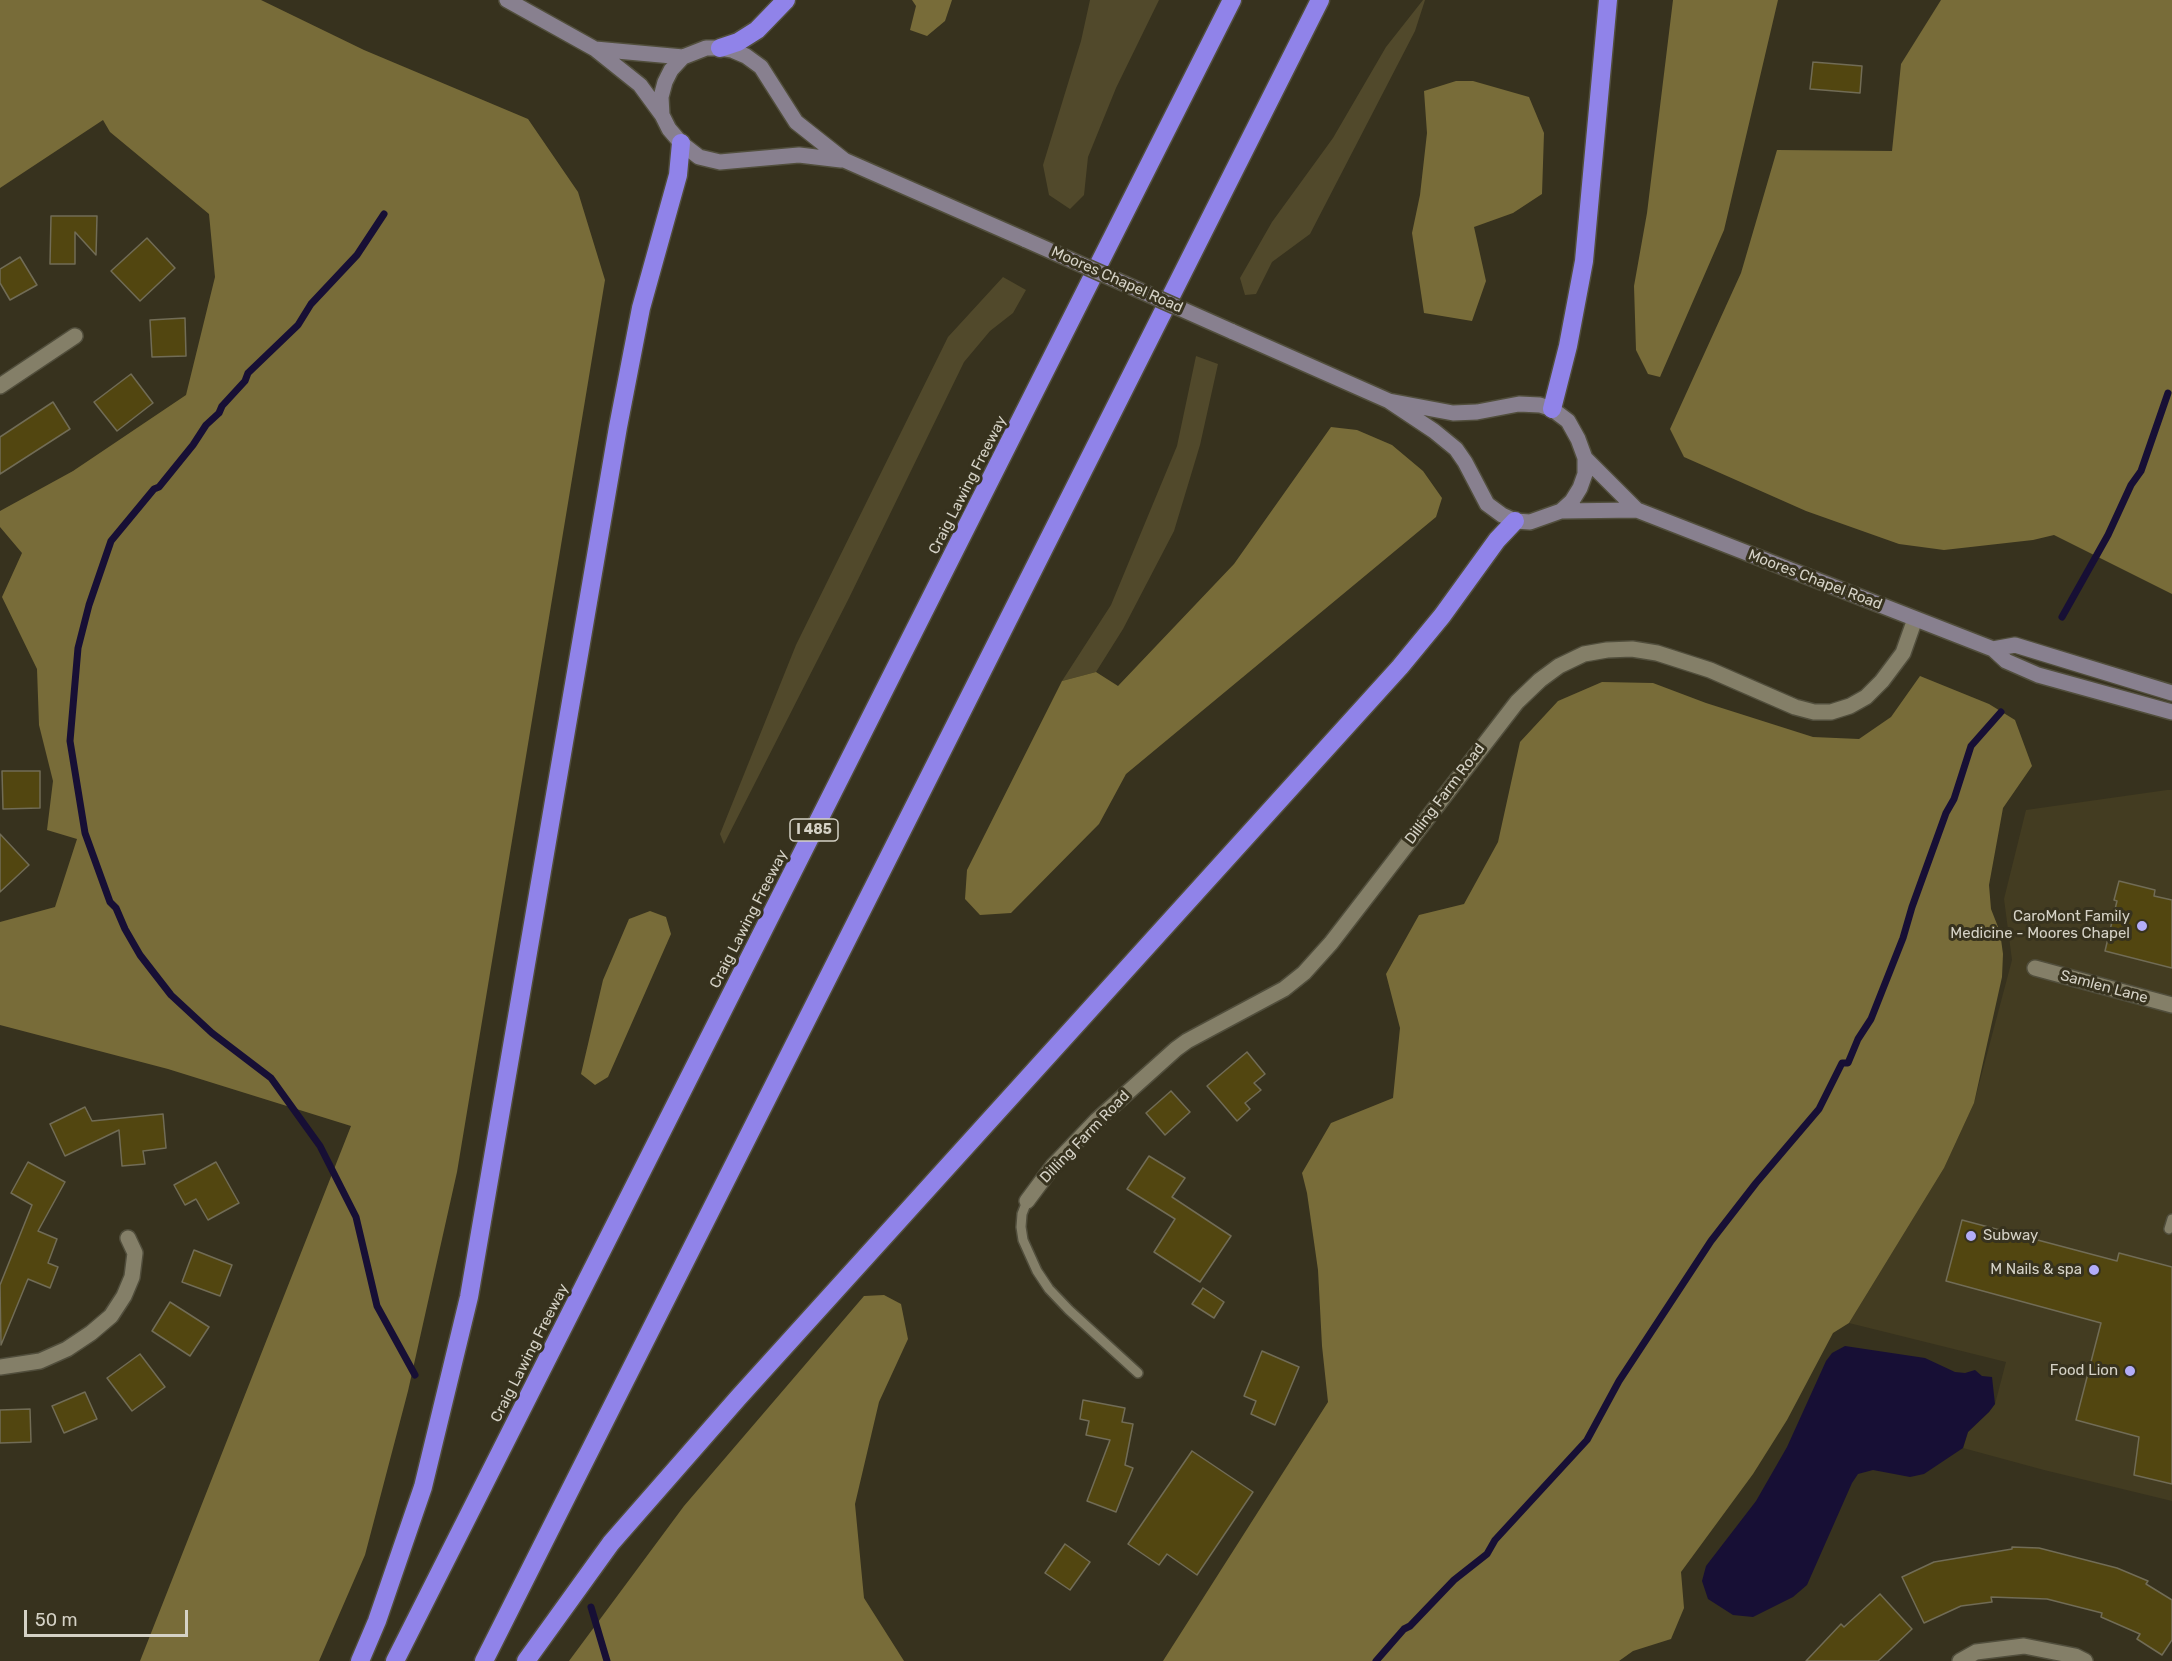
<!DOCTYPE html>
<style>
body{margin:0}
#map{position:relative;width:2172px;height:1661px;overflow:hidden;background:#37321e;font-family:Rubik,sans-serif}
canvas{display:block}
.scale{position:absolute;left:24px;top:1610px;width:164px;height:27px;box-sizing:border-box;border:3px solid #d5d2c6;border-top:0;padding-left:8px;font-size:18px;line-height:21px;white-space:nowrap;color:#d5d2c6;-webkit-text-stroke:4px #37321e;paint-order:stroke}
</style>
<div id="map">
<canvas width="2172" height="1661"></canvas>
<div class="scale">50 m</div>
</div>
<script>
const ctx = document.querySelector('canvas').getContext('2d');
ctx.lineJoin = 'round';
function paint(path, color) { ctx.fillStyle = color; ctx.fill(path, 'evenodd'); }
const poly = rows => new Path2D(rows.map(r => 'M' + r).join(''));
function strokePath(path, color, width, dash) { ctx.strokeStyle = color; ctx.lineWidth = width; ctx.lineCap = dash ? 'butt' : 'round'; ctx.setLineDash(dash || []); ctx.stroke(path); }
function label(font, color, halo, rows, align = 'center') {
  ctx.font = font + ' Rubik,sans-serif'; ctx.lineWidth = 6; ctx.setLineDash([]); ctx.textBaseline = 'middle'; ctx.strokeStyle = halo; ctx.fillStyle = color; for (const [text, x, y, turn = 0] of rows) {
    ctx.save(); ctx.translate(x, y); ctx.rotate((+turn || 0) * Math.PI / 180); ctx.textAlign = isNaN(turn) ? turn : align; if (halo) ctx.strokeText(text, 0, 0); ctx.fillText(text, 0, 0); ctx.restore();
  }
}
paint(poly([
 [2167,790,2172,790,2172,1501,2044,1470,1963,1448,1968,1432,1989,1412,1995,1404,2006,1362,1849,1323,1944,1168,1974,1103,2012,960,2004,899,2026,810]
]), '#433c21');
paint(poly([
 [1090,0,1159,0,1116,88,1088,157,1084,195,1070,209,1049,195,1043,165,1081,41],
 [1423,0,1425,0,1415,31,1310,234,1272,262,1256,294,1245,295,1240,278,1272,222,1333,138,1386,47],
 [1003,277,1026,290,1013,313,990,331,964,362,849,598,724,844,720,834,796,645,948,337],
 [1196,356,1218,364,1200,445,1174,531,1123,629,1096,672,1062,681,1111,605,1177,446]
]), '#51492b');
paint(poly([
 [0,0,261,0,364,50,528,119,578,192,605,280,457,1172,408,1391,365,1555,319,1661,140,1661,351,1126,168,1069,0,1025,0,922,55,907,77,839,47,830,53,781,39,725,37,669,2,597,22,553,0,527,0,511,73,471,186,395,215,277,209,214,110,132,103,120,0,188],
 [912,0,952,0,945,21,927,36,910,30,916,6],
 [1673,0,1778,0,1724,230,1660,377,1648,374,1636,350,1634,286,1647,213],
 [1941,0,2172,0,2172,594,2054,535,2033,540,1944,550,1899,544,1806,511,1684,457,1670,429,1741,273,1777,150,1892,151,1901,64],
 [1456,81,1473,81,1529,97,1544,133,1542,194,1513,213,1474,227,1486,281,1472,321,1424,313,1412,233,1420,195,1427,133,1424,91],
 [1331,427,1357,430,1392,445,1423,471,1442,498,1436,517,1126,774,1099,824,1011,913,980,915,965,899,967,870,1062,681,1096,672,1118,686,1234,564],
 [1920,676,1989,704,2015,720,2032,766,2003,808,1989,885,1991,909,2000,932,2003,954,2002,977,1974,1103,1944,1168,1849,1323,1833,1333,1787,1420,1753,1474,1681,1572,1684,1608,1671,1639,1633,1651,1619,1661,1163,1661,1328,1402,1322,1346,1318,1270,1307,1193,1302,1173,1331,1123,1393,1098,1400,1028,1386,974,1419,915,1464,904,1498,842,1520,742,1558,701,1602,682,1653,683,1706,703,1813,737,1859,739,1891,717],
 [650,911,666,917,671,934,608,1077,595,1085,581,1074,603,980,629,919],
 [884,1295,901,1304,908,1339,879,1402,855,1504,864,1598,904,1661,569,1661,684,1506,864,1296]
]), '#786c39');
paint(poly([
 [1845,1346,1925,1358,1955,1372,1965,1373,1975,1370,1982,1376,1992,1377,1995,1404,1989,1412,1968,1432,1963,1448,1924,1474,1910,1477,1873,1470,1858,1474,1852,1483,1807,1585,1793,1597,1753,1617,1733,1615,1708,1599,1702,1581,1706,1566,1756,1501,1787,1447,1826,1361,1832,1353]
]), '#170f35');
strokePath(poly([
 [384,214,357,255,311,304,298,325,248,373,245,381,222,406,219,413,206,425,193,445,159,487,154,489,111,541,89,605,78,648,70,741,85,833,110,902,116,908,125,929,140,955,171,995,212,1033,271,1078,320,1146,356,1217,377,1306,415,1375],
 [2062,617,2108,535,2131,485,2141,471,2168,393],
 [591,1607,607,1661],
 [1376,1661,1404,1629,1410,1626,1454,1580,1487,1554,1495,1540,1587,1440,1619,1381,1711,1241,1756,1183,1819,1109,1842,1063,1848,1063,1858,1039,1871,1019,1903,938,1912,907,1946,813,1954,799,1971,746,2001,712]
]), '#170f35', 7);
const building = poly([
 [1813,62,1862,66,1860,93,1810,89,1813,62],
 [51,216,97,216,96,255,75,232,75,264,50,264,51,216],
 [147,238,175,268,140,301,111,271,147,238],
 [20,257,37,285,10,300,0,283,0,269,20,257],
 [185,318,186,356,152,357,150,320,185,318],
 [131,374,153,403,117,431,94,402,131,374],
 [53,402,70,429,0,474,0,437,53,402],
 [2,771,40,771,40,808,3,809,2,771],
 [0,834,29,865,0,892,0,834],
 [2119,881,2155,890,2154,896,2172,900,2172,968,2105,951,2117,901,2114,900,2119,881],
 [1247,1052,1265,1074,1254,1083,1261,1090,1245,1103,1250,1109,1237,1121,1207,1086,1247,1052],
 [1171,1091,1190,1112,1165,1135,1146,1113,1171,1091],
 [85,1107,92,1121,163,1114,166,1148,143,1151,145,1164,122,1166,119,1130,65,1156,50,1124,85,1107],
 [1149,1156,1185,1178,1172,1197,1231,1236,1200,1282,1154,1252,1175,1219,1127,1189,1149,1156],
 [28,1162,65,1182,38,1231,57,1239,48,1263,58,1267,50,1288,28,1279,1,1345,0,1285,32,1205,11,1193,28,1162],
 [216,1162,239,1203,208,1220,196,1199,185,1205,174,1185,216,1162],
 [1962,1220,2117,1261,2119,1253,2172,1267,2172,1484,2134,1475,2139,1437,2076,1420,2101,1323,1946,1281,1962,1220],
 [194,1250,232,1265,220,1296,182,1282,194,1250],
 [1203,1288,1224,1302,1214,1318,1192,1304,1203,1288],
 [170,1302,209,1327,190,1356,152,1331,170,1302],
 [1262,1351,1299,1367,1275,1425,1251,1414,1256,1401,1244,1396,1262,1351],
 [140,1354,165,1387,132,1411,107,1378,140,1354],
 [85,1392,97,1419,64,1433,52,1406,85,1392],
 [1083,1400,1125,1408,1122,1422,1133,1424,1125,1465,1133,1468,1116,1512,1087,1501,1110,1440,1086,1435,1089,1421,1080,1419,1083,1400],
 [30,1409,31,1442,0,1443,0,1410,30,1409],
 [1192,1451,1253,1492,1197,1575,1167,1554,1159,1565,1128,1544,1192,1451],
 [1065,1544,1090,1562,1070,1590,1045,1573,1065,1544],
 [2012,1547,2039,1548,2117,1568,2148,1581,2146,1584,2172,1600,2172,1640,2162,1655,2137,1639,2140,1634,2101,1617,2102,1613,2047,1599,1991,1597,1992,1602,1961,1606,1924,1623,1902,1577,1934,1562,2012,1549,2012,1547],
 [1880,1594,1912,1629,1891,1649,1878,1661,1806,1661,1841,1624,1844,1627,1880,1594]
]);
paint(building, '#524610');
strokePath(building, '#716c56', 1.5);
const lane = poly([
 [1027,1201,1022,1214,1021,1227,1023,1240,1037,1271,1049,1289,1069,1310,1138,1373],
 [2169,1229,2172,1219]
]);
const street = poly([
 [0,386,75,336],
 [2035,968,2172,1005],
 [1027,1201,1053,1166,1097,1120,1176,1049,1187,1041,1284,989,1304,973,1331,943,1517,702,1540,680,1559,666,1584,654,1607,650,1632,649,1657,653,1710,670,1795,707,1814,712,1831,712,1850,706,1866,697,1882,681,1903,653,1915,619],
 [0,1367,40,1361,67,1349,91,1333,111,1316,124,1296,132,1277,135,1253,128,1238],
 [1960,1661,1976,1652,2024,1646,2075,1656,2085,1661]
]);
const secondary = poly([
 [507,0,595,49,640,85,662,115,669,129,681,143,699,157,720,162,799,155,841,160],
 [595,49,683,57],
 [662,115,661,97,665,82,671,70,683,57,706,48,720,48,732,50,746,56,761,67,796,122,844,160,1026,240],
 [1231,331,1389,401,1434,431,1456,449,1465,462,1487,504,1502,515,1515,521,1530,522,1561,511,1572,501,1580,488,1585,474,1585,458,1578,439,1568,421,1552,409,1540,405,1519,404,1477,412,1453,413,1389,401],
 [1585,458,1637,510,1993,649,2006,661,2038,675,2172,712],
 [1561,511,1637,510],
 [1993,649,2015,645,2172,693]
]);
const highway = poly([
 [720,48,738,42,757,30,786,0],
 [1552,409,1568,346,1584,261,1608,0],
 [360,1661,377,1621,423,1487,469,1297,618,427,641,308,678,175,681,143],
 [395,1661,1232,0],
 [484,1661,1320,0],
 [526,1661,611,1543,738,1398,1400,667,1442,616,1497,540,1515,521]
]);
strokePath(lane, '#514e3c', 12);
strokePath(street, '#514e3c', 18);
strokePath(secondary, '#514e3c', 18);
strokePath(highway, '#514e3c', 21);
strokePath(lane, '#847f68', 9);
strokePath(street, '#847f68', 15);
strokePath(secondary, '#88808f', 15);
strokePath(highway, '#9083e9', 18);
const secondaryBridge = poly([
 [1026,240,1231,331]
]);
strokePath(secondaryBridge, '#514e3c', 18, []);
strokePath(secondaryBridge, '#88808f', 15);
for (const [x, y, r, color] of [
 [2142,926,6,"#b3adf9"],
 [1971,1236,6,"#b3adf9"],
 [2094,1270,6,"#b3adf9"],
 [2130,1371,6,"#b3adf9"]
]) { const dot = new Path2D(); dot.arc(x, y, r, 0, 2 * Math.PI); ctx.fillStyle = color; ctx.fill(dot); strokePath(dot, '#37321e', 2); }
for (const [x, y, w] of [
 [814,830,48]
]) { const box = new Path2D(); box.roundRect(x - w / 2, y - 11, w, 22, 4.5); ctx.fillStyle = '#37321e'; ctx.fill(box); strokePath(box, '#d5d2c6', 1.5); }
label('bold 14px', '#d5d2c6', null, [
 ["I 485",814,830]
]);
label('15px', '#d5d2c6', '#37321e', [
 ["Moores Chapel Road",1117,280,24],
 ["Craig Lawing Freeway",968,485,-63],
 ["Moores Chapel Road",1815,580,21],
 ["Dilling Farm Road",1445,794,-53],
 ["Craig Lawing Freeway",749,919,-63],
 ["Samlen Lane",2104,987,15],
 ["Dilling Farm Road",1085,1137,-46],
 ["Craig Lawing Freeway",530,1353,-63]
]);
label('15px', '#d5d2c6', '#37321e', [
 ["CaroMont Family",2130,917],
 ["Medicine - Moores Chapel",2130,934],
 ["Subway",1983,1236,"left"],
 ["M Nails & spa",2082,1270],
 ["Food Lion",2118,1371]
], 'right');
</script>
